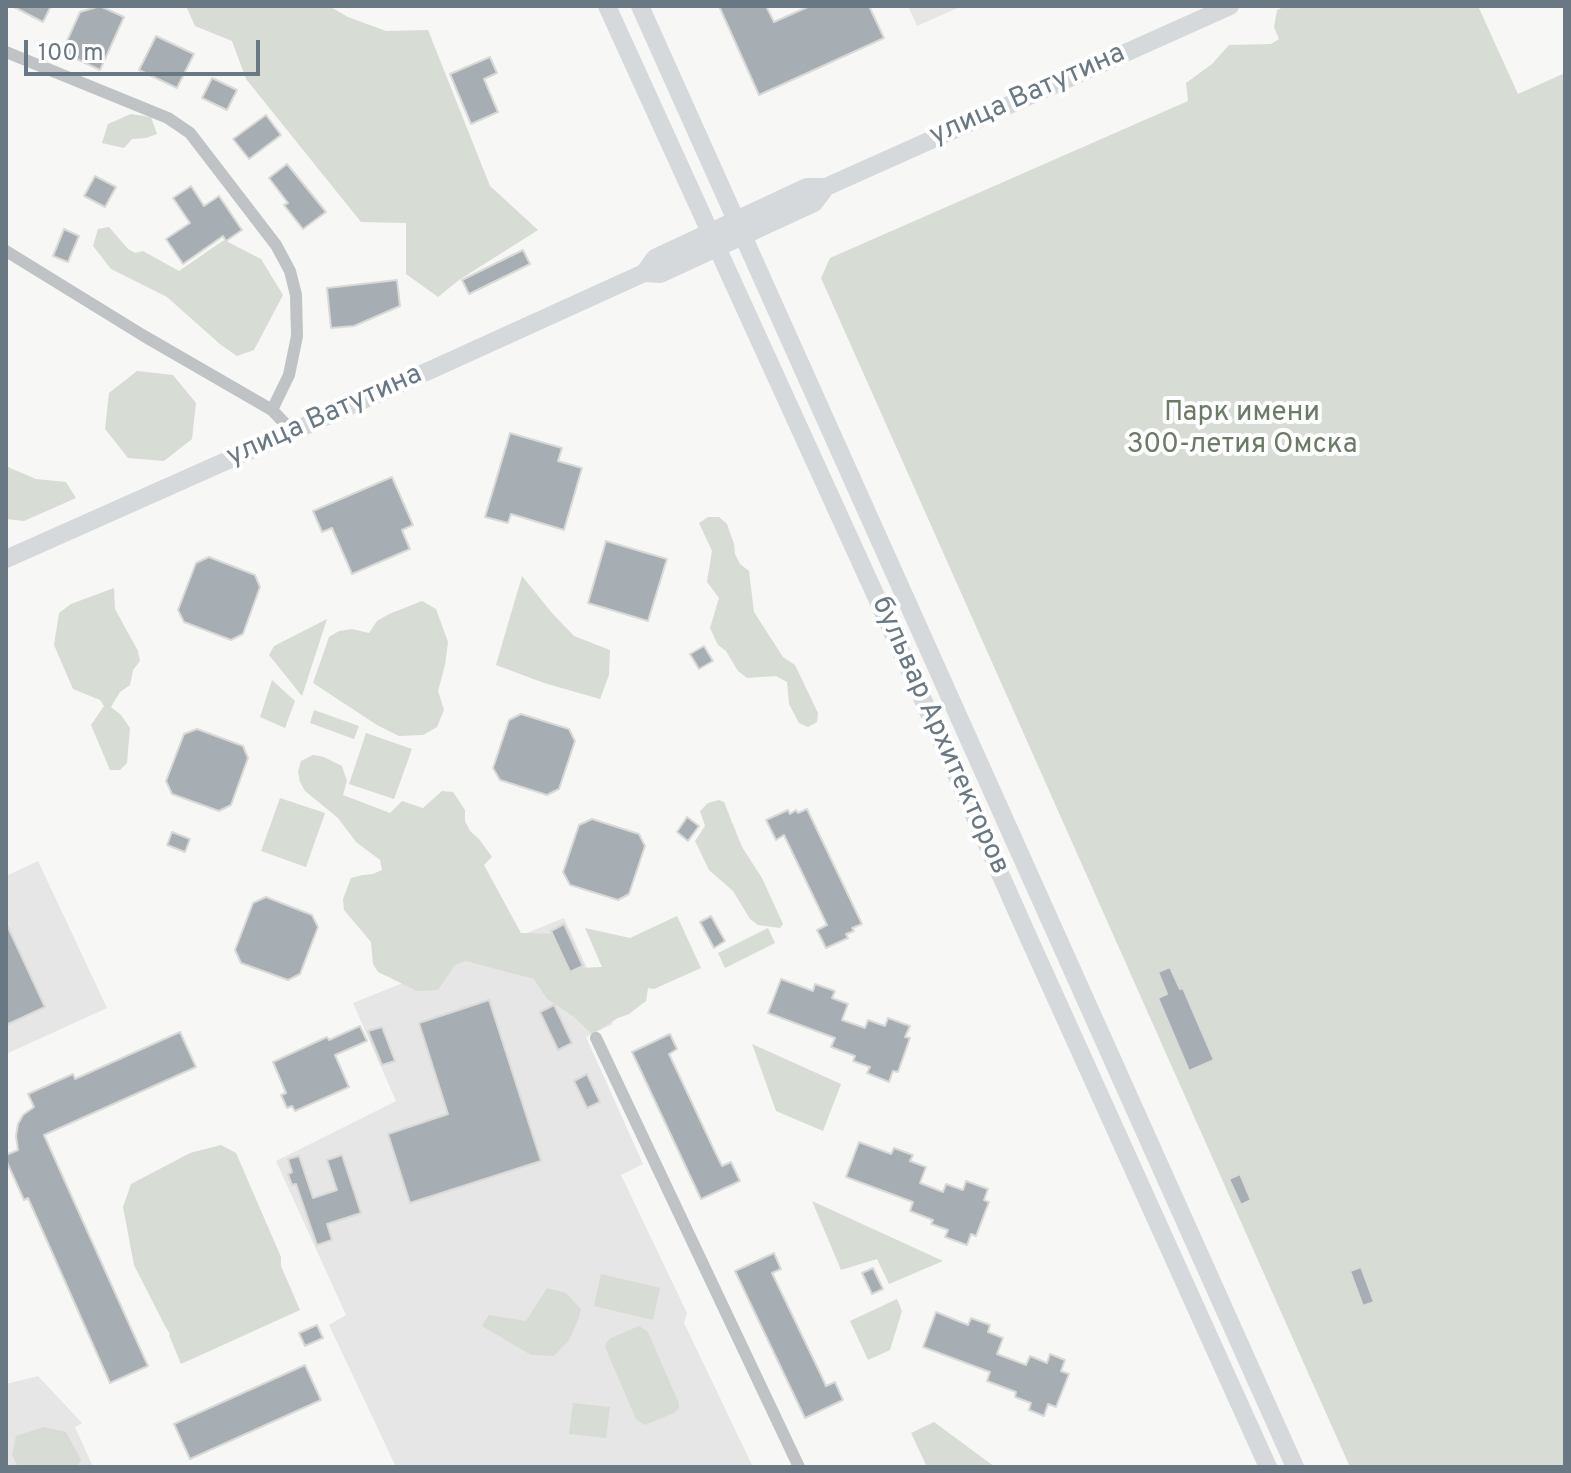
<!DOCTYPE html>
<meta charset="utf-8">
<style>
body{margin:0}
#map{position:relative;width:1571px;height:1473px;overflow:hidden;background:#f7f7f5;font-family:Overpass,sans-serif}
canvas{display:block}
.frame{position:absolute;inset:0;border:8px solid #697883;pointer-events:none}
.scale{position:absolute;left:24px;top:40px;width:236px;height:36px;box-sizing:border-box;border:4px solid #697883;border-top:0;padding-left:10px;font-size:24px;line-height:28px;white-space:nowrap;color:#697883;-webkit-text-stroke:6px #fff;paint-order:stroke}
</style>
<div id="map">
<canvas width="1571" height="1473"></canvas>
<div class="frame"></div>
<div class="scale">100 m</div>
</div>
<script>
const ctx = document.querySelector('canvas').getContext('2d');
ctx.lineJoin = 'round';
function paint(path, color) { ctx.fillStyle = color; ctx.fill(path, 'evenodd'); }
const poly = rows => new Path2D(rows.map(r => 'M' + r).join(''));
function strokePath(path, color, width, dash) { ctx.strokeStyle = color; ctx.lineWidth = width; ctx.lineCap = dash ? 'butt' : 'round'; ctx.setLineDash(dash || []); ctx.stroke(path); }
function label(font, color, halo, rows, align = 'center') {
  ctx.font = font + ' Overpass,sans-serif'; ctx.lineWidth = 8; ctx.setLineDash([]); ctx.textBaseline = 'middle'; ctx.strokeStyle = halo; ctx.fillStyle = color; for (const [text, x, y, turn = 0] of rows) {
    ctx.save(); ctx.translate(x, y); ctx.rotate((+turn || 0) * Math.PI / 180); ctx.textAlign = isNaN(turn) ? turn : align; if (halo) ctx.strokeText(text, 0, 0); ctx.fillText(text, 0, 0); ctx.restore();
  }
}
paint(poly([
 [908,6,962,6,917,26],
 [38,861,107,1008,6,1054,6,876],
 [564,918,613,1024,586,1037,643,1164,621,1175,687,1313,684,1323,753,1467,396,1467,329,1325,346,1315,276,1161,396,1101,353,1003],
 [38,1376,82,1423,75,1427,93,1467,6,1467,6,1384]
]), '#e5e6e5');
paint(poly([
 [186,6,329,6,348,17,386,31,428,30,490,186,538,230,459,280,438,297,406,274,406,223,361,222,246,79,232,41,195,26],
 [1286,6,1478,6,1518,94,1565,73,1565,1467,1350,1467,821,278,830,258,1188,101,1186,83,1212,64,1229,45,1271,44,1279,39,1274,27,1277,10],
 [131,114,151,117,157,134,146,138,132,139,124,148,102,143,108,124],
 [109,227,128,249,135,253,143,251,179,271,224,240,261,259,283,295,254,350,237,356,221,345,167,297,111,269,93,246,98,229],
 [137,371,173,375,196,403,192,439,164,461,128,458,105,429,109,393],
 [6,465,10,468,36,479,66,482,76,498,24,521,6,519],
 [708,517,719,517,727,524,734,544,735,554,740,564,749,571,754,612,783,657,795,665,818,713,817,722,808,727,799,723,789,704,787,682,776,676,747,678,738,671,726,651,718,645,710,628,719,598,707,582,712,551,699,523],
 [522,576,552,613,574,636,610,650,609,675,600,699,544,683,496,665],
 [114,588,115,609,138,651,140,661,133,670,130,685,120,692,111,707,121,715,130,728,127,763,120,770,110,770,91,725,104,706,100,700,73,689,54,645,59,613,71,604],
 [422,601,436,609,448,642,445,665,438,691,444,710,437,727,423,735,399,736,377,725,313,683,329,637,339,631,352,629,369,633,377,621,389,614],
 [327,619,302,696,269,655,274,646],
 [272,680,295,701,285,728,260,717],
 [314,710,359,726,354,739,310,723],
 [366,733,412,749,394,799,349,784],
 [313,755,324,757,342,766,347,781,343,795,390,813,402,801,423,808,442,791,453,792,465,810,465,821,470,831,479,839,492,857,484,865,521,933,561,934,570,961,579,968,602,967,585,928,630,938,677,916,701,968,654,989,648,988,646,1001,629,1014,618,1018,592,1034,573,1016,547,999,534,979,507,972,466,961,455,965,438,990,417,991,378,972,373,964,371,942,344,910,343,899,351,878,363,875,373,874,382,870,380,860,356,842,338,818,305,791,300,782,298,771,301,761],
 [280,798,325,813,306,867,261,851],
 [719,800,724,802,742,847,762,878,783,924,780,928,758,925,750,919,733,891,709,870,695,841,705,826,700,811,708,803],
 [768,928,775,943,725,968,718,953],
 [752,1044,841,1084,823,1131,776,1111],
 [221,1145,236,1153,281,1257,281,1266,300,1310,181,1364,169,1335,170,1334,165,1326,134,1265,123,1207,131,1184,190,1153],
 [812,1201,943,1261,889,1284,877,1259,841,1270],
 [601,1274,660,1288,653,1320,594,1306],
 [547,1288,566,1293,581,1309,578,1320,569,1340,554,1356,531,1355,482,1326,489,1315,526,1321],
 [897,1299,902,1311,890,1350,868,1360,850,1321],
 [639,1326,648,1332,679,1404,679,1408,674,1413,645,1425,636,1419,605,1347,606,1343,611,1338],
 [573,1403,610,1407,606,1438,569,1434],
 [934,1422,995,1467,927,1467,911,1433],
 [44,1427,66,1432,81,1460,77,1467,18,1467,12,1455,16,1436]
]), '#d7dcd4');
const building = poly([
 [12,6,51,6,43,22,12,6],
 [100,6,124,17,100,70,62,52,80,12,100,6],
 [719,6,766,6,774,22,810,6,869,6,884,38,759,95,719,6],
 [156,36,194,54,177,88,139,70,156,36],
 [490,57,497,73,484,79,498,112,471,124,450,74,490,57],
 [212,78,237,90,227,110,202,98,212,78],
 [266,115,281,135,249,159,233,139,266,115],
 [287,164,326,212,303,229,284,205,288,203,269,178,287,164],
 [95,176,116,187,105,207,84,196,95,176],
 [191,186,204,206,219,196,242,230,226,241,223,236,183,264,166,239,190,223,173,198,191,186],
 [64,229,79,236,68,262,53,256,64,229],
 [523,250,530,264,469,294,462,280,523,250],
 [397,280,400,306,354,326,331,328,327,288,397,280],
 [510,433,562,448,558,461,582,468,564,530,511,514,508,523,485,517,510,433],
 [392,477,413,525,402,530,410,549,352,574,332,528,322,532,313,511,392,477],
 [606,541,667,559,648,621,588,603,606,541],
 [209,557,255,575,260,587,243,634,231,640,184,622,178,610,196,563,209,557],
 [704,646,713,661,699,669,690,654,704,646],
 [521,714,569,729,575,741,559,789,547,795,500,780,493,768,509,720,521,714],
 [197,729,243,746,248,758,231,805,219,811,172,794,166,781,184,734,197,729],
 [807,809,862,924,852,928,854,931,846,934,848,938,826,948,817,930,827,925,784,835,776,840,766,820,788,810,790,814,796,810,798,813,807,809],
 [687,817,699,826,688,841,677,832,687,817],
 [592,819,639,834,645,846,629,894,618,900,570,885,563,872,579,825,592,819],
 [172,832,190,839,185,852,167,845,172,832],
 [266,897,312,915,318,927,300,974,288,980,241,963,235,950,253,903,266,897],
 [711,916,725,941,714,948,700,922,711,916],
 [6,923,45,1007,6,1025,6,923],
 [564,924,583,966,570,972,551,931,564,924],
 [1170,967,1180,989,1183,988,1214,1060,1189,1071,1158,998,1167,994,1158,972,1170,967],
 [781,979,813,991,815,984,835,991,832,998,848,1004,842,1020,865,1028,868,1020,885,1026,888,1018,910,1026,905,1037,910,1038,898,1072,893,1071,889,1082,867,1073,870,1067,853,1061,855,1056,831,1047,835,1038,768,1013,781,979],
 [489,1000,541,1161,410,1203,388,1134,448,1114,419,1023,489,1000],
 [554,1005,572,1043,558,1050,540,1012,554,1005],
 [360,1026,367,1041,335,1055,349,1087,295,1111,292,1106,287,1108,281,1095,286,1093,273,1062,327,1037,329,1040,360,1026],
 [382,1027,395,1061,382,1065,368,1031,382,1027],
 [180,1032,196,1067,44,1135,148,1366,110,1383,28,1198,24,1200,6,1160,6,1155,18,1150,16,1136,18,1124,23,1115,34,1107,28,1094,73,1074,75,1079,180,1032],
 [670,1034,677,1049,669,1054,716,1154,722,1166,731,1162,740,1181,701,1199,632,1052,670,1034],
 [587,1074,600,1102,587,1108,574,1081,587,1074],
 [859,1142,891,1154,894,1148,913,1155,910,1161,926,1167,920,1183,943,1192,946,1184,963,1190,966,1181,988,1189,984,1200,989,1202,976,1236,971,1234,967,1245,945,1237,948,1230,931,1224,933,1220,910,1211,913,1202,846,1177,859,1142],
 [342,1155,361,1213,327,1224,332,1240,317,1245,296,1184,292,1185,288,1174,292,1172,288,1159,299,1156,313,1198,337,1190,327,1160,342,1155],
 [1240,1174,1251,1200,1241,1205,1229,1179,1240,1174],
 [774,1253,781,1269,772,1273,820,1373,826,1386,835,1382,843,1400,805,1418,735,1271,774,1253],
 [1361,1267,1374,1302,1363,1306,1350,1271,1361,1267],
 [873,1268,883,1289,872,1294,862,1273,873,1268],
 [936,1312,968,1325,971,1318,990,1325,988,1332,1003,1338,997,1354,1026,1365,1030,1356,1047,1363,1050,1354,1065,1360,1061,1371,1069,1374,1056,1407,1048,1404,1044,1416,1029,1410,1031,1403,1015,1397,1016,1392,987,1381,990,1372,923,1347,936,1312],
 [317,1325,323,1338,305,1346,299,1333,317,1325],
 [305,1365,321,1400,190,1459,174,1424,305,1365]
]);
paint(building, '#a7aeb3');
strokePath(building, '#d9d9d7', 2);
strokePath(poly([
 [6,52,168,118,190,133,276,245,290,271,296,295,297,336,289,375,272,410],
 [6,251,144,336,272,410,292,431],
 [596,1038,799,1467]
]), '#bfc3c6', 12);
strokePath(poly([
 [607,6,916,684,1026,932,1268,1467],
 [640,6,1295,1467],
 [644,273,655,258,807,187,826,187,1230,6],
 [6,559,435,368,644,273,660,274,814,203,826,187]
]), '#d5d9dc', 18);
label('28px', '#697883', '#fff', [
 ["улица Ватутина",1028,96,-24],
 ["улица Ватутина",325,417,-24],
 ["бульвар Архитекторов",939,736,66]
]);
label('28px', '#6c7a67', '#fff', [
 ["Парк имени",1242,414],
 ["300-летия Омска",1242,446]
]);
</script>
